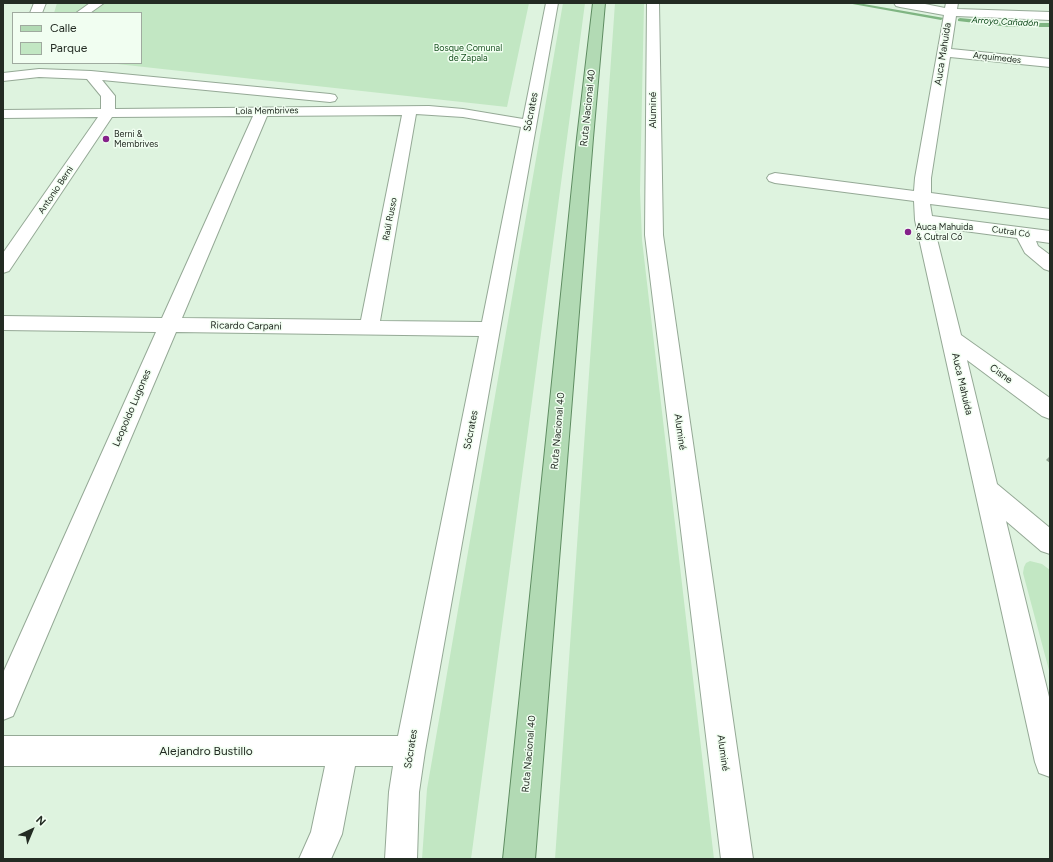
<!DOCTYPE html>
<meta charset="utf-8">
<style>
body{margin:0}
#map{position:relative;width:1053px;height:862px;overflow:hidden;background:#def3df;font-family:Figtree,sans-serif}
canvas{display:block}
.frame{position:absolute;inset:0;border:4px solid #232b23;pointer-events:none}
.legend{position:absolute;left:12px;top:12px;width:130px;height:52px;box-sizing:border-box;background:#f1fef1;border:1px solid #9faa9f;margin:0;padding:5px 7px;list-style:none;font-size:12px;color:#232b23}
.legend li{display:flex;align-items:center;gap:8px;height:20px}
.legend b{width:20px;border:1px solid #9faa9f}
.north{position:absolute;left:12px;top:810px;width:40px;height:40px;-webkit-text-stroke:3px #f1fef1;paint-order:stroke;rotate:44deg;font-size:11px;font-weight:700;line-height:16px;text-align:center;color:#232b23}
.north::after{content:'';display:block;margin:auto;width:14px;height:18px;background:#232b23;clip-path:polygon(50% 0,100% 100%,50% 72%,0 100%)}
</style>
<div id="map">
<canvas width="1053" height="862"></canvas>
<div class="frame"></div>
<ul class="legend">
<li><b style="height:5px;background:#b2dab4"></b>Calle</li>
<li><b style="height:11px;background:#c2e7c3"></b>Parque</li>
</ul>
<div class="north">N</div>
</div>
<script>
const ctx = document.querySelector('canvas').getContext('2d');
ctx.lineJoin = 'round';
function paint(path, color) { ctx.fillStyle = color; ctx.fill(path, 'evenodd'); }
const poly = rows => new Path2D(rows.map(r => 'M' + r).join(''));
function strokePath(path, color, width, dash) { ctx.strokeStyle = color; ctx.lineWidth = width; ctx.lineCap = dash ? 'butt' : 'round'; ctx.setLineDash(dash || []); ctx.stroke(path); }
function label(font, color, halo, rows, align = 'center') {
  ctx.font = font + ' Figtree,sans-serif'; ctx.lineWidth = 3; ctx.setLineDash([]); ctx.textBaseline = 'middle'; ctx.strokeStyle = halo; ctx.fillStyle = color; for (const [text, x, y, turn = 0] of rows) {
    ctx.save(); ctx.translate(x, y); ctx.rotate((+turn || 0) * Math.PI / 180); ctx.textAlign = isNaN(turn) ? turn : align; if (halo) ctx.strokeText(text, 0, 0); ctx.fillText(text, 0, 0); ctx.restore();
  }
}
paint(poly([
 [57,3,529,3,507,107,108,63,141,63,141,13,54,13],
 [563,3,585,3,471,859,422,859,427,789],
 [615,3,644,3,640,191,642,240,714,859,555,859],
 [1030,561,1042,564,1050,570,1050,674,1023,573,1024,567,1026,563]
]), '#c2e7c3');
paint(poly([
 [847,3,858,3,944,18,941,20,847,3],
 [960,18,1010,23,1050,23,1050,27,1010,27,958,21,958,19,960,18]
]), '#7fb582');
const minor = poly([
 [34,3,46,3,42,13,30,13,34,3],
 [90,3,104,3,90,13,76,13,90,3],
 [546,3,558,3,425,751,419,792,417,859,385,859,389,792,393,766,355,766,342,834,331,859,299,859,311,832,325,766,3,766,3,736,398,736,479,336,176,332,13,716,3,720,3,673,156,332,3,330,3,316,162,318,253,116,112,117,9,271,3,273,3,253,98,117,3,118,3,110,101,109,101,96,87,79,39,77,3,81,3,73,39,69,91,71,330,94,335,95,337,98,335,101,330,102,102,80,115,96,115,109,429,106,463,109,523,119,546,3],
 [416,114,463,117,521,127,482,322,380,321,416,114],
 [402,115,361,320,182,318,267,116,402,115],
 [647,3,659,3,663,235,753,859,721,859,645,235,647,3],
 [894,3,920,3,945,8,946,3,958,3,957,9,1050,12,1050,20,956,16,951,49,1050,59,1050,67,950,57,931,178,931,193,1050,209,1050,219,930,204,932,216,1050,231,1050,243,1036,241,1038,246,1050,255,1050,271,1044,269,1025,253,1017,238,934,227,961,335,1050,398,1050,419,1042,416,967,360,997,484,1050,528,1050,554,1041,551,1006,521,1050,701,1050,777,1039,773,1035,762,915,220,914,201,775,183,769,181,767,178,769,175,775,173,914,191,915,178,944,15,900,7,896,6,894,3]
]);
const major = poly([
 [593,3,605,3,593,138,535,859,503,859,577,138,593,3]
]);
strokePath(minor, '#95a996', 2);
strokePath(major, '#5e8c61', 2);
paint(minor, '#fff');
paint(major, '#b2dab4');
paint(poly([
 [1050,456,1050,463,1046,460]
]), '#96a796');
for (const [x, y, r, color] of [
 [106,139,4,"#85218a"],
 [908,232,4,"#85218a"]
]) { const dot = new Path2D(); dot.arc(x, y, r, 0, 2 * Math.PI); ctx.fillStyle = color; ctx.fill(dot); strokePath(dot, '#f1fef1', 1.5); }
label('italic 9px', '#013f0e', '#f1fef1', [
 ["Arroyo Cañadón",1005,22,3]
]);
label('9px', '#185120', '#f1fef1', [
 ["Bosque Comunal",468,48],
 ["de Zapala",468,58]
]);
label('9px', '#232b23', '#f1fef1', [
 ["Arquímedes",997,58,6],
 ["Lola Membrives",267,111,-1],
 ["Antonio Berni",56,190,-56],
 ["Raúl Russo",390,219,-79],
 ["Cutral Có",1011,232,8]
]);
label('9px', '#232b23', '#f1fef1', [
 ["Berni &",114,134],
 ["Membrives",114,144],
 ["Auca Mahuida",916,227],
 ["& Cutral Có",916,237]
], 'left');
label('10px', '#232b23', '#f1fef1', [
 ["Auca Mahuida",943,54,-81],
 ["Ruta Nacional 40",588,108,-84],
 ["Aluminé",653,110,-90],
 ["Sócrates",531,112,-79],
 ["Ricardo Carpani",246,326,1],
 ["Cisne",1001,374,36],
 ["Auca Mahuida",962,384,77],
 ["Leopoldo Lugones",132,408,-67],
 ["Sócrates",471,430,-79],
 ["Ruta Nacional 40",558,431,-85],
 ["Aluminé",680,432,82],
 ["Sócrates",411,749,-81],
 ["Aluminé",723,753,82],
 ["Ruta Nacional 40",529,754,-85]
]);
label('12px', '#232b23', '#f1fef1', [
 ["Alejandro Bustillo",206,751]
]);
</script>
